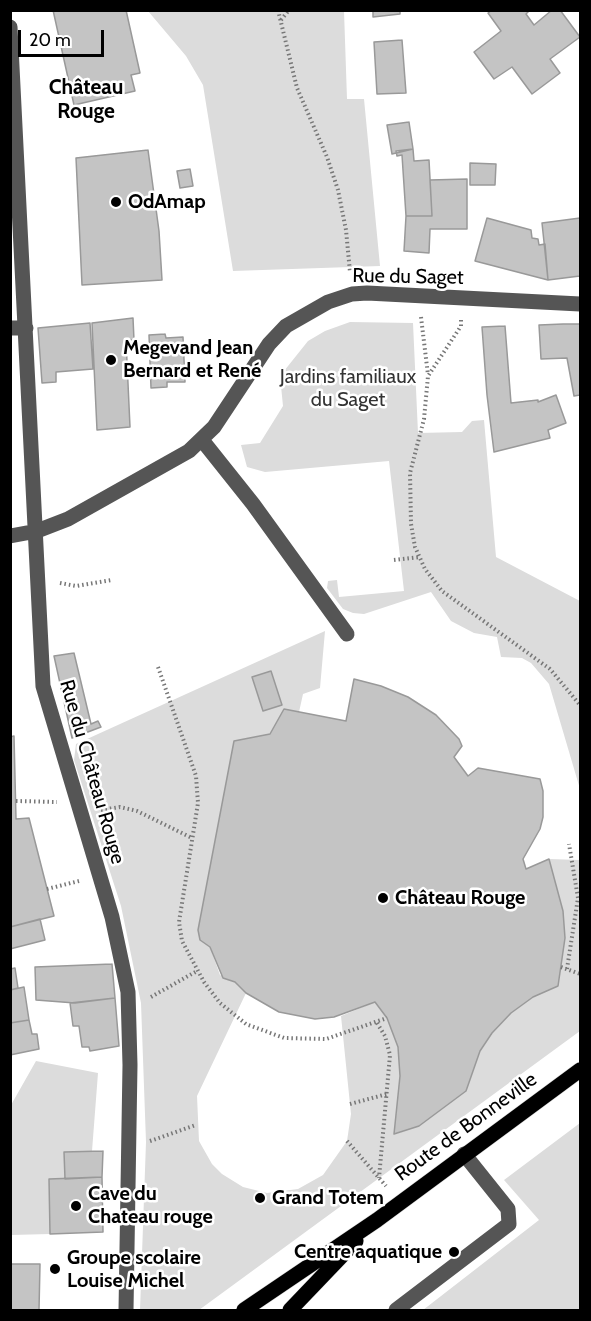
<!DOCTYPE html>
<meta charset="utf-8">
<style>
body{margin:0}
#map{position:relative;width:591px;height:1321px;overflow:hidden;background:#fff;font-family:Cabin,sans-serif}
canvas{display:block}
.frame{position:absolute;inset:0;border:12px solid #000;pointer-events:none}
.scale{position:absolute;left:18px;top:30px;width:86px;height:27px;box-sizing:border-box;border:3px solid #000;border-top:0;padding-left:8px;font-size:18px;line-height:21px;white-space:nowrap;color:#000;-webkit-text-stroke:4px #fff;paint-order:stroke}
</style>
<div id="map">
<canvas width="591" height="1321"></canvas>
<div class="frame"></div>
<div class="scale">20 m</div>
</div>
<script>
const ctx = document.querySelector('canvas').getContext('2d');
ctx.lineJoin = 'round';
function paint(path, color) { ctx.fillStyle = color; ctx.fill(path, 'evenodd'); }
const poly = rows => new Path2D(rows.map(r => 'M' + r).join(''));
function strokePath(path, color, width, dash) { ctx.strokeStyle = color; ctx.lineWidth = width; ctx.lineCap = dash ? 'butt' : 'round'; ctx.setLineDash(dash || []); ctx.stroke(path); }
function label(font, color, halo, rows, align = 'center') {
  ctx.font = font + ' Cabin,sans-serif'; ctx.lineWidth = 5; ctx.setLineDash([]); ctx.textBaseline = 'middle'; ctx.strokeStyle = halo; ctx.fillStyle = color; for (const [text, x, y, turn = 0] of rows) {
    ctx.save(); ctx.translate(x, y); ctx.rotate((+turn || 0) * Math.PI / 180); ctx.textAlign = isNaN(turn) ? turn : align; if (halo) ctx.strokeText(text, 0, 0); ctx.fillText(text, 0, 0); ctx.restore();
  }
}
paint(poly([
 [148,11,344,11,347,99,364,99,380,266,233,271,203,85,186,56],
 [350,322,413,323,418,433,462,432,472,421,484,420,496,557,580,601,580,789,549,684,531,663,522,658,501,657,497,637,474,633,451,621,431,592,364,614,353,613,343,609,327,588,328,581,337,580,339,597,404,591,389,461,265,472,247,467,241,445,260,443,283,406,280,376,308,341,325,331],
 [325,631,320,688,303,694,299,712,284,709,270,734,234,741,198,930,200,940,210,947,220,975,235,982,246,993,197,1096,199,1141,212,1164,222,1174,243,1187,267,1193,298,1189,323,1175,347,1141,351,1114,341,1016,375,1002,387,1018,398,1047,400,1076,395,1134,419,1126,466,1091,480,1051,492,1033,511,1013,533,997,558,986,565,938,563,911,549,859,580,860,580,1031,199,1310,140,1310,146,1142,141,1003,121,906,74,760,76,744],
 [36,1061,98,1073,92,1151,65,1152,65,1179,49,1179,50,1234,11,1235,11,1105],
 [580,1123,580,1310,423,1310,539,1220,504,1180]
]), '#dcdcdc');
const building = poly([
 [53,10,126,10,140,73,131,75,135,91,74,105,53,10],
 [373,10,400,10,400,14,373,17,373,10],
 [492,10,530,10,526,14,534,25,552,10,560,10,580,37,550,59,560,73,532,94,512,67,494,79,474,52,501,31,488,13,492,10],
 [402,40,406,93,377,94,374,42,402,40],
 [409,122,413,149,392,154,387,125,409,122],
 [413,149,414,161,429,160,432,216,406,216,402,155,397,156,396,151,413,149],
 [148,150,159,231,162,280,82,285,76,158,148,150],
 [470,163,496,164,495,185,470,185,470,163],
 [190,169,193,186,180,188,177,171,190,169],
 [467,179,467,229,430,229,429,253,404,251,406,216,432,216,430,180,467,179],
 [487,218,531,230,532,238,538,239,539,245,545,244,548,280,475,261,487,218],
 [580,218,580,276,548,280,542,223,580,218],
 [133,318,134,340,126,340,130,427,97,430,92,323,133,318],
 [90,323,93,369,56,372,56,382,42,383,38,328,90,323],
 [563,324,580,324,580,395,574,396,567,358,541,359,539,325,563,324],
 [505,326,511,403,538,400,538,402,556,395,566,423,548,430,550,438,494,452,487,395,482,327,505,326],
 [165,334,166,338,183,337,185,382,167,382,167,387,151,388,149,335,165,334],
 [74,653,91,724,98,721,101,727,72,738,54,656,74,653],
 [271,671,282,705,263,711,252,677,271,671],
 [354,679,381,686,408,697,436,715,459,739,462,746,454,757,468,776,478,768,540,779,543,791,543,817,540,829,523,859,526,869,549,859,563,911,565,938,558,986,533,997,511,1013,492,1033,480,1051,466,1091,419,1126,394,1134,400,1076,398,1047,387,1018,375,1002,334,1017,315,1019,279,1012,246,993,235,982,223,978,210,947,200,940,198,930,234,741,270,734,284,709,346,721,354,679],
 [14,736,16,819,29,818,54,916,10,927,10,737,14,736],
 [40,919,45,940,10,949,10,927,40,919],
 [112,964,115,998,75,1003,36,1000,35,967,112,964],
 [15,968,18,988,10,990,10,969,15,968],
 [24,987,29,1020,10,1023,10,990,24,987],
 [115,998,119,1046,90,1051,89,1047,82,1047,79,1026,73,1026,70,1003,115,998],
 [29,1020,32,1034,37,1034,39,1049,10,1055,10,1023,29,1020],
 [103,1151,102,1177,65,1179,64,1152,103,1151],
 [102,1177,103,1232,50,1234,49,1179,102,1177],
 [10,1264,40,1264,39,1310,10,1310,10,1264]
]);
paint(building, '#c4c4c4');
strokePath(building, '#999', 1.5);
const major = poly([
 [244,1310,377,1220,580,1070],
 [290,1310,356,1241]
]);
strokePath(major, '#dbdbdb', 16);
strokePath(poly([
 [278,10,297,88,327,157,338,190,346,230,350,272],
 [281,20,289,10],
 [421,317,428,375],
 [461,320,461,326,428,376,424,419,410,473,411,524,415,547,425,569,442,591,550,669,580,705],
 [394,560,420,557],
 [60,583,76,586,112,580],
 [158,667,196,776,198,803,179,922,182,941,204,982,220,1003,246,1024,284,1038,326,1039,387,1018],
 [16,801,57,802],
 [101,810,120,807,137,811,192,838],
 [47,889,79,881],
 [561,967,580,974],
 [567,969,578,898,569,844],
 [151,997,197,971],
 [377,1023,385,1036,390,1055,379,1178],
 [350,1104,387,1094],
 [150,1141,196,1125],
 [347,1141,386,1186]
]), '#777', 4, [1.5, 3]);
strokePath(poly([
 [10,27,43,686,112,917,128,992,130,1065,126,1310],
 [10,328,26,328],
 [202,440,253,504,347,634],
 [10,536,37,531,68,519,189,451,214,427,269,344,286,326,328,302,352,294,367,293,580,304],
 [396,1310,509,1224,508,1209,464,1154]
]), '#555', 15);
strokePath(major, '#000', 15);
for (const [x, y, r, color] of [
 [116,202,6,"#000"],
 [111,360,6,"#000"],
 [383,898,6,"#000"],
 [260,1198,6,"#000"],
 [76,1206,6,"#000"],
 [454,1252,6,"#000"],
 [55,1269,6,"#000"]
]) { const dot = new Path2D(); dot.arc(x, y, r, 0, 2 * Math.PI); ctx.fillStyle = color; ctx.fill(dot); strokePath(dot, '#fff', 2); }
label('bold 20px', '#000', '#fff', [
 ["OdAmap",128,202],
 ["Megevand Jean",123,348],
 ["Bernard et René",123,371],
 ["Château Rouge",395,898],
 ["Cave du",88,1194],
 ["Chateau rouge",88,1217],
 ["Grand Totem",272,1198],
 ["Centre aquatique",442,1252,"right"],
 ["Groupe scolaire",67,1258],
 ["Louise Michel",67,1281]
], 'left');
label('20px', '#000', '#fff', [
 ["Rue du Saget",408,277,1],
 ["Rue du Château Rouge",92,772,74],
 ["Route de Bonneville",466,1127,-36]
]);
label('20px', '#333', '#fff', [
 ["Jardins familiaux",348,377],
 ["du Saget",348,400]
]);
label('bold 21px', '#000', '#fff', [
 ["Château",86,88],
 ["Rouge",86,112]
]);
</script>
